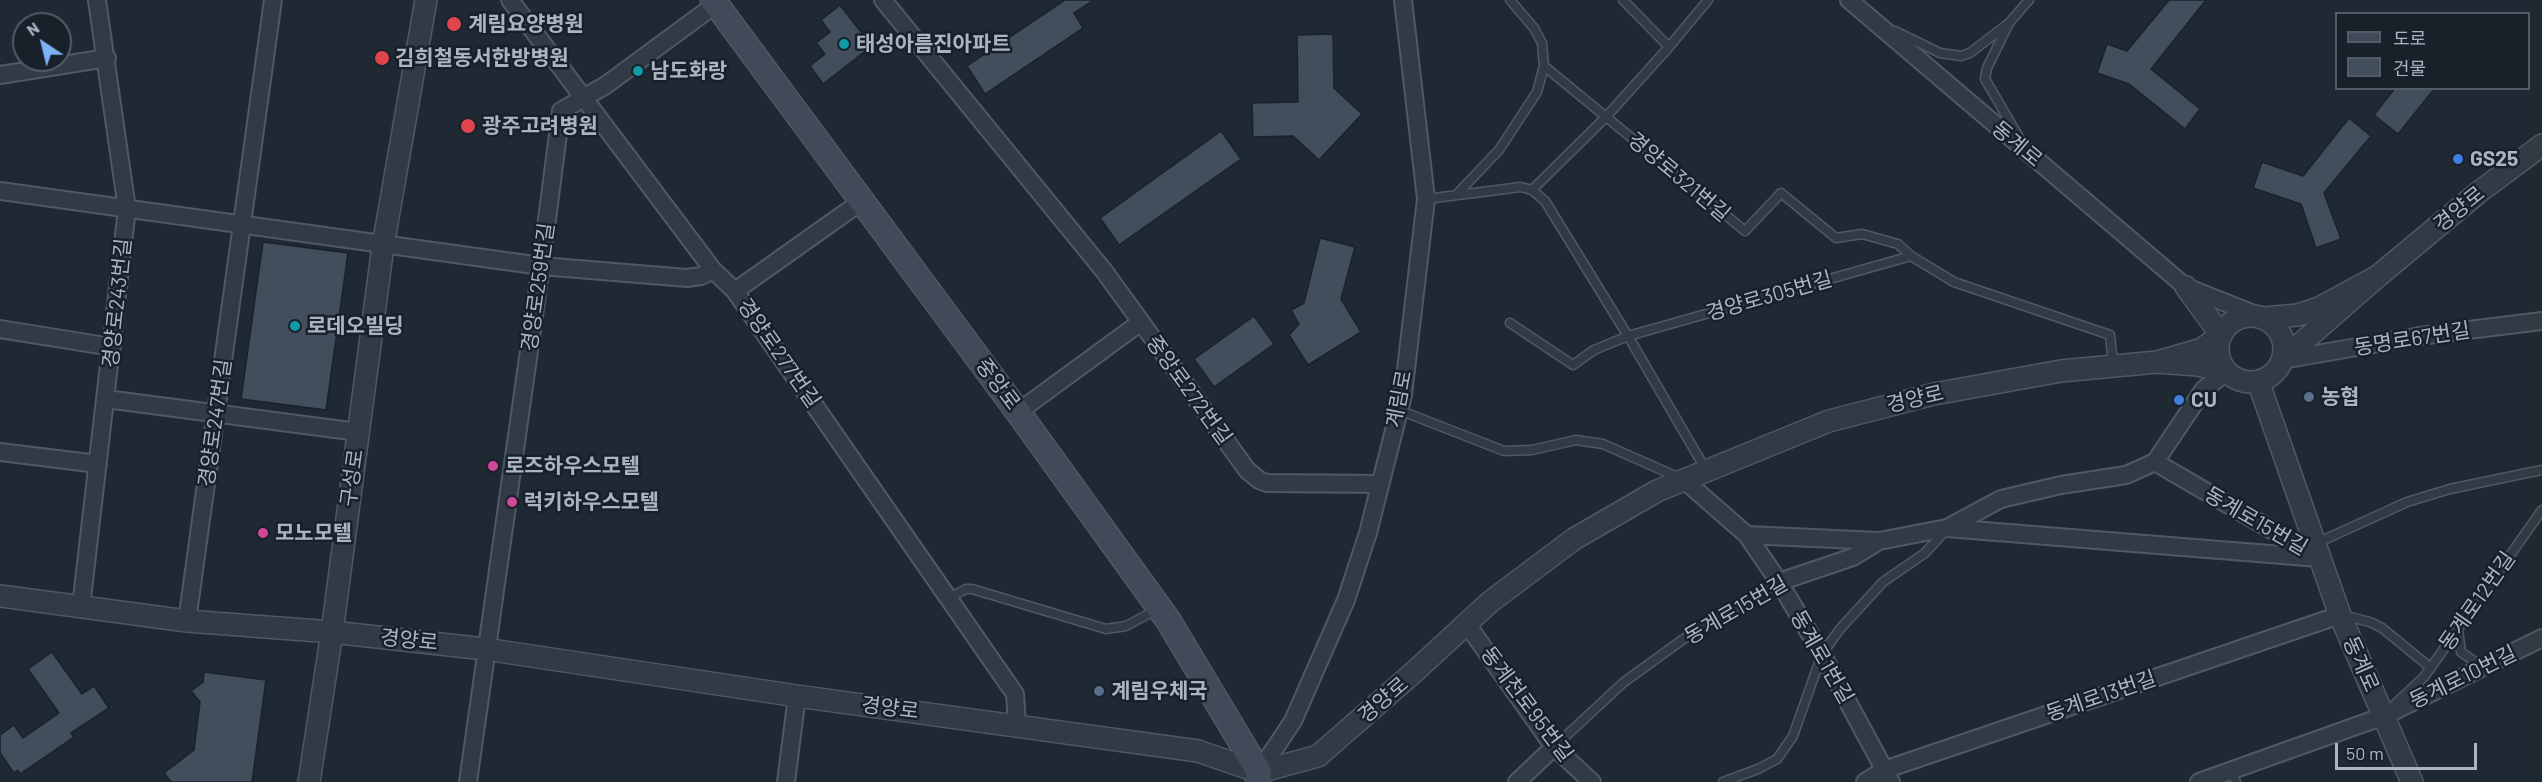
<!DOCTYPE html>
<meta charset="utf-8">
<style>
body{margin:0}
#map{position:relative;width:2542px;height:782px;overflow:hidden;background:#1f2934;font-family:Barlow,"Noto Sans KR",sans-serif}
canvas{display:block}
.legend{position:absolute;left:2335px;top:12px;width:195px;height:78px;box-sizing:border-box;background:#182029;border:2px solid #535c66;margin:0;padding:8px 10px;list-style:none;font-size:18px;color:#abb5c2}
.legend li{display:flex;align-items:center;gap:12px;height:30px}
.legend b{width:30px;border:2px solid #535c66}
.north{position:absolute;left:12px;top:12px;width:60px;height:60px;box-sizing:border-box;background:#182029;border:2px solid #535c66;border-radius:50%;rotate:325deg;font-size:16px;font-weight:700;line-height:24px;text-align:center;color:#abb5c2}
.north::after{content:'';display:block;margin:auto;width:21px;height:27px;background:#7db1f6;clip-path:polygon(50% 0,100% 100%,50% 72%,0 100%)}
.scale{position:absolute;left:2335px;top:743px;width:142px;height:27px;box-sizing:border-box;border:3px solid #abb5c2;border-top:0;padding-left:8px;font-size:18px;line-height:21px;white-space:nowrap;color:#abb5c2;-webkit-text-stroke:4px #182029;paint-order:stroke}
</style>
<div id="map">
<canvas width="2542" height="782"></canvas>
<ul class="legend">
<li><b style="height:8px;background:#404a58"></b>도로</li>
<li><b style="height:16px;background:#424e5c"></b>건물</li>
</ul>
<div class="north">N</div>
<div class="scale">50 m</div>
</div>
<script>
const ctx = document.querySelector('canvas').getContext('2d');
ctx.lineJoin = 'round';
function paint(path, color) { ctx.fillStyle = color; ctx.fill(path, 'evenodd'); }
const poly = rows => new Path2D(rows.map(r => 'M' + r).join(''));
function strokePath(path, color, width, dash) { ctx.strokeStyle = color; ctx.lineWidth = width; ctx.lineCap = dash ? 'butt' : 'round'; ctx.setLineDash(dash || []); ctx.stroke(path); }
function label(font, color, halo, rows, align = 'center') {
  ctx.font = font + ' Barlow,"Noto Sans KR",sans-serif'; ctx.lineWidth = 5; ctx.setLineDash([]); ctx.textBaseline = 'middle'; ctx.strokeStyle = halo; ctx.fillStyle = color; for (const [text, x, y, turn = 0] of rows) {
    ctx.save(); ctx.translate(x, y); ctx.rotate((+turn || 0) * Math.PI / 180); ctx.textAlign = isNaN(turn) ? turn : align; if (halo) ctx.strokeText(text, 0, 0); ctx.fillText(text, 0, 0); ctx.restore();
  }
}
const building = poly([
 [1065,0,1094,0,1074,13,1083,28,985,94,967,66,1065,0],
 [2169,0,2206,0,2151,69,2200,109,2185,129,2129,84,2097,73,2107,44,2127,51,2169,0],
 [840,5,872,46,823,84,810,66,825,54,816,43,830,32,821,20,840,5],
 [1333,34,1334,88,1362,114,1319,160,1293,136,1253,137,1252,103,1298,102,1297,35,1333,34],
 [2395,88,2435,88,2398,134,2374,115,2395,88],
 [2349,118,2371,136,2324,193,2341,239,2316,248,2301,204,2253,188,2262,162,2303,176,2349,118],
 [1221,131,1241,159,1119,245,1100,218,1221,131],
 [1320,238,1355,247,1341,299,1361,332,1308,365,1289,335,1299,324,1291,310,1304,303,1320,238],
 [263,242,348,253,326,410,241,399,263,242],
 [1254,316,1274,344,1214,387,1194,359,1254,316],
 [52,652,82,694,94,686,109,708,71,733,74,737,20,774,18,770,14,773,0,753,0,735,14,725,23,738,59,713,28,669,52,652],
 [204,672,266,680,252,782,171,782,164,773,194,750,200,702,191,691,203,682,204,672]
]);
paint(building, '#424e5c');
strokePath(building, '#1a222b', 1.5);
const service = poly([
 [1623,0,1669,47],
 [2009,23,2029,0],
 [1895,31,1940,53,1961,56,1970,53,2009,23,1987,68,1985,79,2020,139],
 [1544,66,1745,231,1781,193,1836,238,1862,234,1898,244,1911,256,1954,282,2110,335,2113,365],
 [1532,190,1606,117,1669,47,1708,0],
 [1458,193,1499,150,1537,92,1544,66,1542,43,1534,28,1510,0],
 [1426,199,1521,187,1532,190,1545,201,1628,336,1706,470],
 [1510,323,1573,365,1594,350,1628,336,1911,256],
 [1399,410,1504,451,1532,450,1576,440,1603,444,1682,479],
 [2317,543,2407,502,2450,489,2542,470],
 [949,598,966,589,972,589,1106,629,1126,626,1156,610],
 [2342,615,2370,622,2382,628,2431,668],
 [2458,629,2461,652,2482,667],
 [2394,705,2424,677,2542,510],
 [1554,747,1624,682,1696,630,1779,582],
 [2231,770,2236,782],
 [1723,782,1758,769,1777,759,1793,736,1822,654,1840,629,1883,582,1925,553,1946,530]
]);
const minor = poly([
 [510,0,713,270,735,291,1015,694,1017,724],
 [883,0,1104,271,1141,322],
 [1849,0,2186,287,2259,316],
 [0,75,107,58],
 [0,191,541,266,687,278,701,276,713,270],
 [735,291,862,201],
 [0,329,112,347],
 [2282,360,2420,336,2542,321],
 [106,399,358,432],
 [1018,412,1141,322,1247,470,1259,480,1267,483,1380,484],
 [0,452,98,464],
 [2155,462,2315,555],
 [2155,462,2204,389,2227,372],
 [1684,480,1747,535,1879,541],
 [1947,528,2001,499,2061,485,2126,475,2155,462],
 [1747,535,1779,582,1822,654,1891,782],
 [1779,582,1853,557,1879,541,1947,528,2319,558],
 [81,607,127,209,97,0],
 [187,621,273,0],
 [1466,623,1554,747,1592,782],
 [1259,772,1293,721,1346,600,1368,533,1403,395,1426,199,1403,0],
 [468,782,541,266,561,111,606,85,716,4],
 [786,782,797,696],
 [1517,782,1554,747],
 [1865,782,1884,770,2340,615],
 [2199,782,2384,716,2542,638]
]);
const tertiary = poly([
 [2378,276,2479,192,2542,145],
 [2186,287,2221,335,2202,349,2157,362,2198,365,2227,372],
 '2218 349a33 33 0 1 1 66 0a33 33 0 1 1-66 0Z',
 [2264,318,2298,315,2319,308,2378,276,2282,360],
 [2258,381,2340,615,2412,782],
 [0,596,187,621,332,632,485,649,797,696,1198,751,1259,772,1318,756,1413,673,1490,602,1574,539,1657,491,1829,421,1934,394,2061,371,2157,362],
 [309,782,332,632,383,246,426,0]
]);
const secondary = poly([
 [713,0,1018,412,1168,620,1259,772,1258,782]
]);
strokePath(service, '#4f5863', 11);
strokePath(minor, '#4f5863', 20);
strokePath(tertiary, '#4f5863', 24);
strokePath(secondary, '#4f5863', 27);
strokePath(service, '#323b45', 8);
strokePath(minor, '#323b45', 16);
strokePath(tertiary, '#323b45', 21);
strokePath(secondary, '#404a58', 24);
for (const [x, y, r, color] of [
 [454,24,8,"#e0444e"],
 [844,44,6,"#0f9aa8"],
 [382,58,8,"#e0444e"],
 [638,71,6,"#0f9aa8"],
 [468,126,8,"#e0444e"],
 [2458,159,6,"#3f7fe0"],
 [295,326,6,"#0f9aa8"],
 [2309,397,6,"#5c6f8a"],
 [2179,400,6,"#3f7fe0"],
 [493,466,6,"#d1479c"],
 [512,502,6,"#d1479c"],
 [263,533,6,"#d1479c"],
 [1099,691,6,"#5c6f8a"]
]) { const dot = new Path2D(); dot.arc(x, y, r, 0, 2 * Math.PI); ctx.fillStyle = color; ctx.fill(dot); strokePath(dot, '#182029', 2); }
label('bold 21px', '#abb5c2', '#182029', [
 ["계림요양병원",468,24],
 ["태성아름진아파트",856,44],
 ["김희철동서한방병원",395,58],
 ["남도화랑",650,71],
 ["광주고려병원",482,126],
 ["GS25",2470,159],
 ["로데오빌딩",307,326],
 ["농협",2321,397],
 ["CU",2191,400],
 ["로즈하우스모텔",505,466],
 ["럭키하우스모텔",524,502],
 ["모노모텔",275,533],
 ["계림우체국",1111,691]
], 'left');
label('21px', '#abb5c2', '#182029', [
 ["동계로",2017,144,40],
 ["경양로321번길",1679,177,40],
 ["경양로",2459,209,-39],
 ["경양로259번길",538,287,-82],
 ["경양로305번길",1769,296,-16],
 ["경양로243번길",117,303,-84],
 ["동명로67번길",2412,339,-9],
 ["경양로277번길",779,353,55],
 ["중앙로",998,384,53],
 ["중앙로272번길",1189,390,54],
 ["계림로",1399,399,-79],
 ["경양로",1915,399,-13],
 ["경양로247번길",215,423,-82],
 ["구성로",352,478,-82],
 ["동계로15번길",2256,521,30],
 ["동계로12번길",2477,601,-55],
 ["동계로15번길",1736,610,-30],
 ["경양로",409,640,6],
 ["동계로1번길",1822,657,60],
 ["동계로",2361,664,66],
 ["동계로10번길",2463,677,-26],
 ["동계로13번길",2101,696,-19],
 ["경양로",1383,700,-41],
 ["동계천로95번길",1527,704,53],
 ["경양로",890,708,7]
]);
</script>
